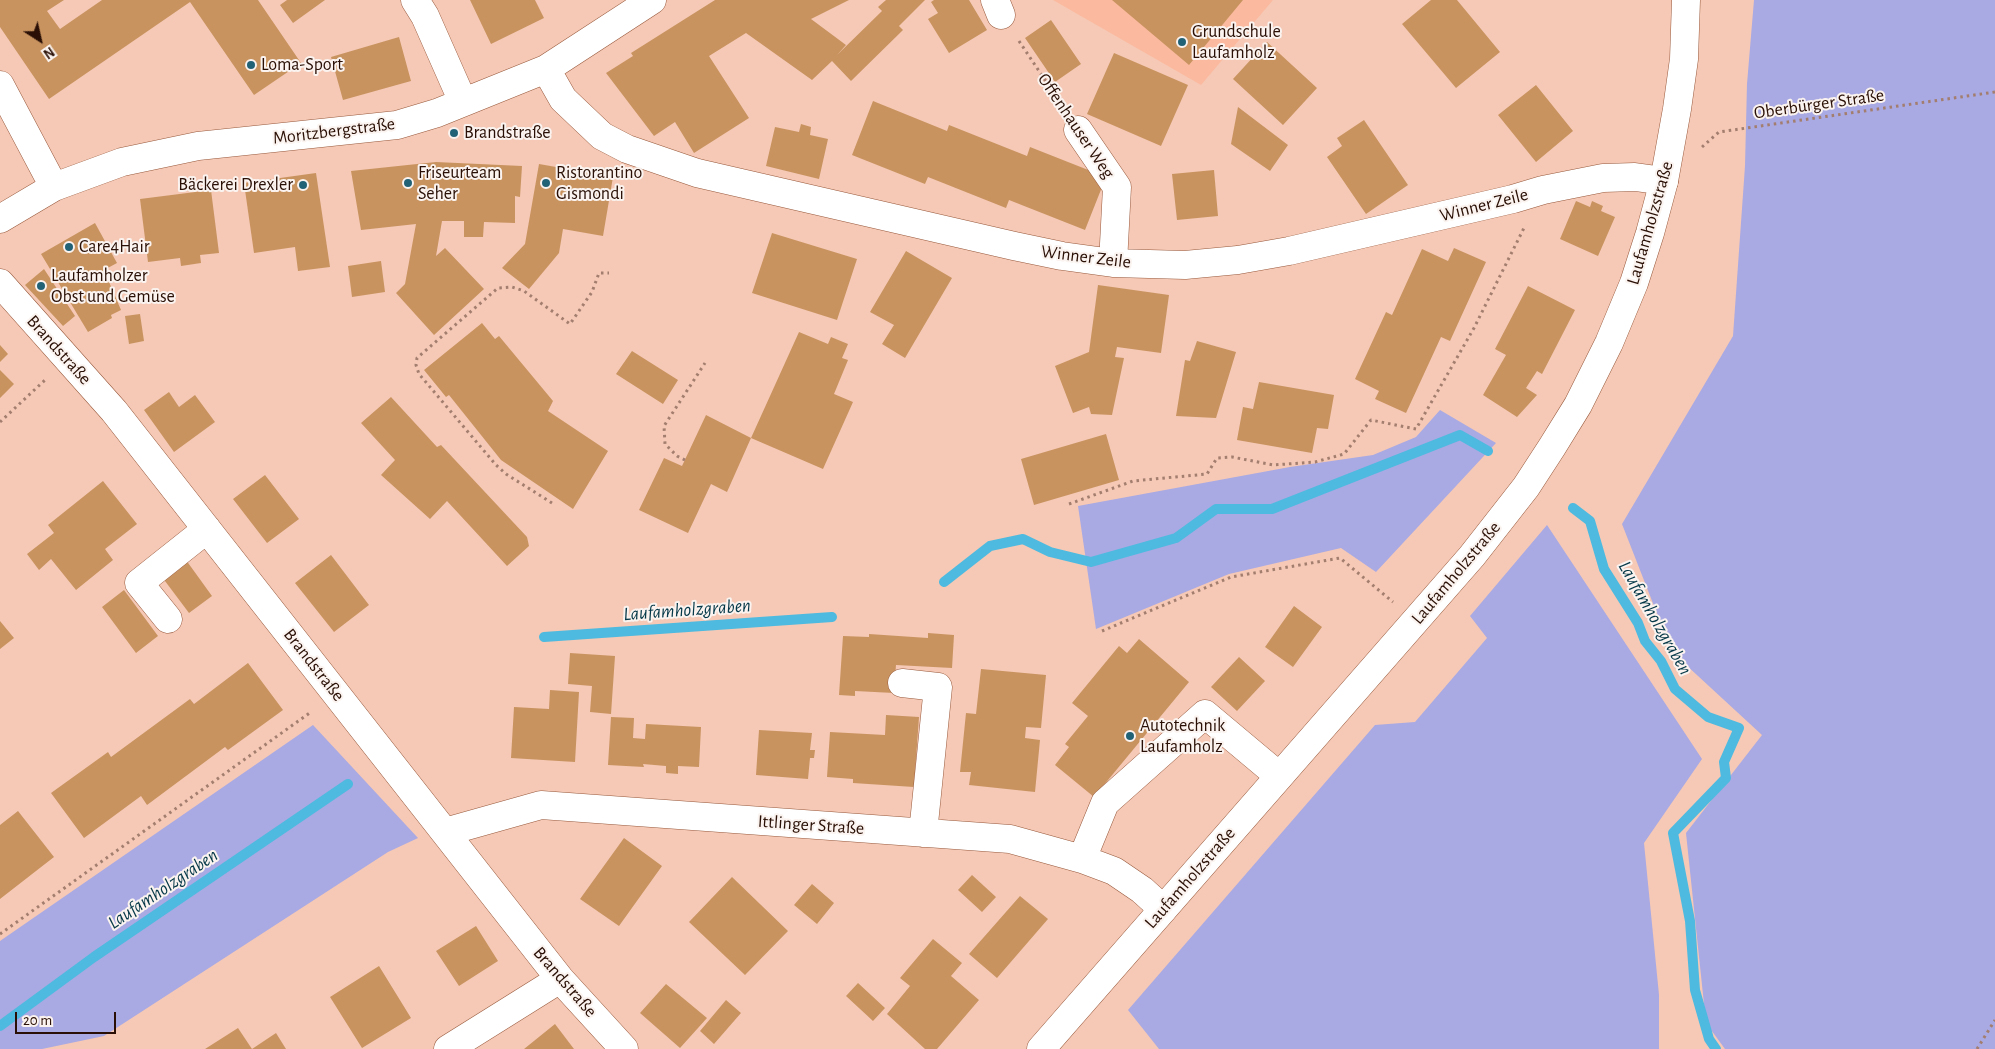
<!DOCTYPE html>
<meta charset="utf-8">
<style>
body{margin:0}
#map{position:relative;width:1995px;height:1049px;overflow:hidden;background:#f5c9b6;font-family:"Alegreya Sans",sans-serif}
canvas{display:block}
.north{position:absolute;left:15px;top:15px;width:50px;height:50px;-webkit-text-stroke:4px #faf3ef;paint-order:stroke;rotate:145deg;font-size:14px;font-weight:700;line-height:20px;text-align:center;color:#290f05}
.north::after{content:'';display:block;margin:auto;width:18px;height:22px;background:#290f05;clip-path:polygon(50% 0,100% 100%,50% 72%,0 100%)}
.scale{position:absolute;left:15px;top:1012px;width:101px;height:22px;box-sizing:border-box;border:2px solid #290f05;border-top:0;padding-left:6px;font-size:15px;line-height:18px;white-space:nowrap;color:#290f05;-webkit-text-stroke:4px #faf3ef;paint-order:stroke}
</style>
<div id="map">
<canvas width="1995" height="1049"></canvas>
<div class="north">N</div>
<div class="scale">20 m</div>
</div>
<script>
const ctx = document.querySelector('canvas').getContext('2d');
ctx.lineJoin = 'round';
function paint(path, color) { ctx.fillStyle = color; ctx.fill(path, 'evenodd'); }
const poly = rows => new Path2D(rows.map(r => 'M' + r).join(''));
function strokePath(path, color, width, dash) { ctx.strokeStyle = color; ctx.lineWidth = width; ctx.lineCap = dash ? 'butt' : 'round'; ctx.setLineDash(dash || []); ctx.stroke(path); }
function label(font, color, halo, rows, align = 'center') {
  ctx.font = font + ' "Alegreya Sans",sans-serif'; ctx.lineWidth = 4; ctx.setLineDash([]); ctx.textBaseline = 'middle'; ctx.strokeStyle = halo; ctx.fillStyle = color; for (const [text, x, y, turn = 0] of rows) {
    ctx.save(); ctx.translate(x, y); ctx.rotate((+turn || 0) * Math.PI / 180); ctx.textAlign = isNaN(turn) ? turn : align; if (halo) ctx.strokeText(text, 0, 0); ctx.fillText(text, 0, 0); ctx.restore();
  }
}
paint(poly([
 [1053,0,1273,0,1201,85]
]), '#fbba9f');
paint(poly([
 [1754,0,1995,0,1995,1049,1725,1049,1706,1023,1686,833,1762,735,1672,652,1622,524,1733,336,1745,166,1747,84],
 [1440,410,1496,443,1376,572,1341,548,1229,574,1096,629,1078,506,1290,467,1373,455,1416,437],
 [1547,525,1702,759,1644,843,1659,995,1659,1049,1159,1049,1128,1010,1375,725,1415,722,1487,638,1470,616],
 [313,725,418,838,388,852,104,1036,42,1049,0,1049,0,941]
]), '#a9a9e3');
strokePath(poly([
 [1573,508,1590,521,1604,569,1638,623,1645,641,1661,661,1675,689,1708,717,1739,728,1724,762,1726,778,1673,833,1690,921,1695,990,1709,1039,1716,1049],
 [944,582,990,546,1023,539,1050,552,1091,562,1176,538,1216,509,1272,509,1460,435,1488,451],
 [544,637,832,617],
 [0,1026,94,957,348,784]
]), '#4ebadf', 10);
paint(poly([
 [0,0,64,0,47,11,60,29,102,0,258,0,301,63,254,95,190,2,49,99,0,27],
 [287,0,325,0,293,23,280,5],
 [470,0,535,0,544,18,491,44],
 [715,0,849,0,811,19,846,45,837,55,882,11,878,7,886,0,925,0,899,26,903,30,851,81,832,61,812,80,746,33,709,56,749,118,694,153,675,122,654,136,606,73,633,56,631,53],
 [934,0,969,0,987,30,949,53,928,19,938,13,931,2],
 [1112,0,1243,0,1189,65],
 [1431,0,1457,0,1500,52,1456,88,1402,24],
 [1051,20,1081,64,1055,82,1025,38],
 [399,37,411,81,343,100,331,57],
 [1267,42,1317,88,1283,125,1233,79],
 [1114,53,1188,85,1161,146,1087,114],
 [1536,85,1573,131,1536,162,1498,115],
 [873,101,947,131,949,125,1027,156,1030,147,1106,177,1085,230,1009,200,1006,208,928,177,925,184,852,155],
 [1238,107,1288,145,1270,171,1231,144],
 [1364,120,1408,185,1366,214,1327,157,1342,146,1337,138],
 [801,124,811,127,810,135,828,139,819,179,766,166,775,127,799,132],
 [436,162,522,166,520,197,515,196,515,223,484,222,483,237,464,237,464,221,442,221,436,256,445,248,484,289,434,335,396,293,405,284,416,224,361,230,351,171],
 [539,164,613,177,603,236,563,229,559,253,529,289,502,268,525,244],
 [1214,170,1218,216,1177,220,1172,174],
 [316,173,330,267,298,271,295,247,254,253,244,183],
 [211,190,219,253,200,255,201,263,181,266,180,258,148,262,140,199],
 [1576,201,1590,207,1592,201,1603,206,1601,211,1615,217,1598,256,1560,239],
 [95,223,117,263,104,270,121,310,111,315,112,318,88,332,41,254],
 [772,233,857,259,837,320,752,293],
 [1454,248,1486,262,1450,341,1441,337,1406,413,1375,399,1379,391,1355,379,1386,312,1392,315,1422,249,1448,261],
 [906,251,952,278,905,358,882,344,894,325,870,312],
 [381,261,385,292,352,297,348,266],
 [44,269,75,316,63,326,25,285],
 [1098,285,1169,295,1161,353,1117,347,1115,357,1124,358,1112,415,1091,414,1089,407,1073,413,1055,366,1089,352],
 [1528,286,1575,310,1542,374,1537,371,1526,388,1537,395,1517,417,1483,395,1506,355,1495,349],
 [140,314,144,341,129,344,125,316],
 [482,323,495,339,499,336,553,401,548,411,608,451,573,509,501,460,449,395,446,397,424,370],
 [799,332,828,344,831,337,848,344,842,358,848,360,834,394,853,402,823,469,751,438],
 [1197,341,1236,352,1216,418,1176,416,1185,360,1190,361],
 [0,345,8,354,0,362],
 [632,351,678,380,663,404,616,374],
 [0,370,14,384,0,398],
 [1259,382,1334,395,1328,429,1317,428,1312,453,1237,440,1243,407,1253,409],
 [169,392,179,407,195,395,215,422,174,452,144,410],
 [391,397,437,447,441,445,527,537,529,546,507,566,447,501,430,519,381,475,395,460,361,423],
 [706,415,751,438,727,492,711,484,688,533,639,510,664,458,682,466],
 [1106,434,1119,480,1034,505,1021,459],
 [265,475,299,519,267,543,233,499],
 [103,481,137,524,105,549,113,560,76,590,51,559,39,570,27,554,54,533,48,525],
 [331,555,369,605,334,632,295,583],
 [186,560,212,596,189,613,162,577],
 [124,590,158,636,136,653,102,607],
 [1294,606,1322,627,1293,667,1265,647],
 [0,621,14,638,0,649],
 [928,633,954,635,952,668,896,665,894,693,855,691,855,696,839,695,843,636,869,637,869,634,928,638],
 [1139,639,1189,682,1094,797,1055,765,1069,747,1065,744,1088,716,1072,703,1119,646,1127,653],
 [570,653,615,656,611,714,590,712,592,686,568,684],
 [1239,657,1265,681,1237,711,1211,687],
 [248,663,283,710,228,750,225,747,147,805,141,796,84,838,51,793,108,752,111,757,190,699,194,704],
 [981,669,1046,675,1041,728,1026,727,1025,738,1040,740,1035,792,969,785,971,772,960,772,966,713,976,714],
 [550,690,579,692,575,762,511,758,514,707,549,709],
 [886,715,919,717,914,787,853,783,853,779,827,777,830,732,885,735],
 [611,717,634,718,633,738,645,739,646,724,701,727,699,767,678,766,678,774,666,773,666,766,643,764,644,767,608,765],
 [759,730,812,733,810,750,815,750,814,758,810,758,808,779,756,775],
 [18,811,54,857,0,899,0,825],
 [624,838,662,866,619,926,580,899],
 [972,875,996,897,982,912,958,890],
 [732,877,788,931,745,975,689,922],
 [812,884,834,903,817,924,794,905],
 [1020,896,1048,919,997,978,969,954],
 [476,926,498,961,459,986,436,951],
 [933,939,962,963,951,976,979,1000,937,1049,925,1049,887,1014,910,986,900,978],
 [379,966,411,1018,362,1048,330,997],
 [858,983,885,1008,873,1021,846,996],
 [666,984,707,1018,680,1048,640,1013],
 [726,1000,741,1013,714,1044,700,1031],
 [555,1024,574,1049,524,1049],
 [238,1028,252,1049,276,1033,286,1049,205,1049]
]), '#c9935f');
const minor = poly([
 [415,0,425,16,463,102],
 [995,0,1001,15],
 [546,69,563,99,602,136,627,149,697,173,1014,246,1062,256,1113,263,1185,265,1238,260,1289,251,1513,199,1543,190,1603,178,1635,177,1664,181],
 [0,85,54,187],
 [1078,130,1117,187,1113,263],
 [0,219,54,187,122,162,198,146,397,125,437,113,546,69,652,0],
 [0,283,114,411,560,979,624,1049],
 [168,619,139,583,207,529],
 [902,683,938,687,923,833],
 [445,832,541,805,1010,839,1082,859,1114,871,1142,890,1163,909],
 [1082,859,1105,803,1205,714,1279,776],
 [448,1049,560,979]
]);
const major = poly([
 [1041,1049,1472,556,1526,487,1552,447,1578,405,1609,343,1634,283,1650,233,1664,181,1677,109,1684,59,1686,0]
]);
strokePath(minor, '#98583b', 29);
strokePath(major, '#98583b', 29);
strokePath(poly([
 [1019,41,1061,104],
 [1702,147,1719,132,1995,92],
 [0,422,45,380],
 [685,460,677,456,665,444,664,426,705,363],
 [552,503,506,474,496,465,419,374,416,365,417,358,498,288,512,287,524,291,570,324,592,292,599,273,609,273],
 [1069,504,1133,481,1207,474,1217,458,1232,457,1273,465,1315,462,1344,454,1371,420,1416,429,1474,328,1524,228],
 [1102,631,1231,577,1340,558,1393,602],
 [0,934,311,712],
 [1977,1049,1995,1020]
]), '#a37e6f', 3, [2.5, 4]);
strokePath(minor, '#fff', 28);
strokePath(major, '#fff', 28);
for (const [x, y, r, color] of [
 [1182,42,5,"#226277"],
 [251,65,5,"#226277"],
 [454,133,5,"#226277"],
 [408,183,5,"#226277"],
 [546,183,5,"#226277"],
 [303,185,5,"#226277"],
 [69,247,5,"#226277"],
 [41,286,5,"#226277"],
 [1130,736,5,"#226277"]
]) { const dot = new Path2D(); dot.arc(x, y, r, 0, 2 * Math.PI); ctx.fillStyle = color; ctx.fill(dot); strokePath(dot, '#faf3ef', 2); }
label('18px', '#290f05', '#faf3ef', [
 ["Grundschule",1192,32],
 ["Laufamholz",1192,53],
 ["Loma-Sport",261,65],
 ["Brandstraße",464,133],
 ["Friseurteam",418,173],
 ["Seher",418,194],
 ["Ristorantino",556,173],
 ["Gismondi",556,194],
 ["Bäckerei Drexler",293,185,"right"],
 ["Care4Hair",79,247],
 ["Laufamholzer",51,276],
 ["Obst und Gemüse",51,297],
 ["Autotechnik",1140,726],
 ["Laufamholz",1140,747]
], 'left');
label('18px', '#290f05', '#faf3ef', [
 ["Oberbürger Straße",1819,104,-8],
 ["Offenhauser Weg",1076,126,56],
 ["Moritzbergstraße",334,131,-7],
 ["Winner Zeile",1484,205,-14],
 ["Laufamholzstraße",1650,223,-74],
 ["Winner Zeile",1086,257,7],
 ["Brandstraße",59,350,48],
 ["Laufamholzstraße",1456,573,-50],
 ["Brandstraße",314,665,52],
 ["Ittlinger Straße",811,825,4],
 ["Laufamholzstraße",1190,878,-49],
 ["Brandstraße",565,982,49]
]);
label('italic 19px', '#043747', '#faf3ef', [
 ["Laufamholzgraben",687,610,-4],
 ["Laufamholzgraben",1655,618,60],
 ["Laufamholzgraben",163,889,-34]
]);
</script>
